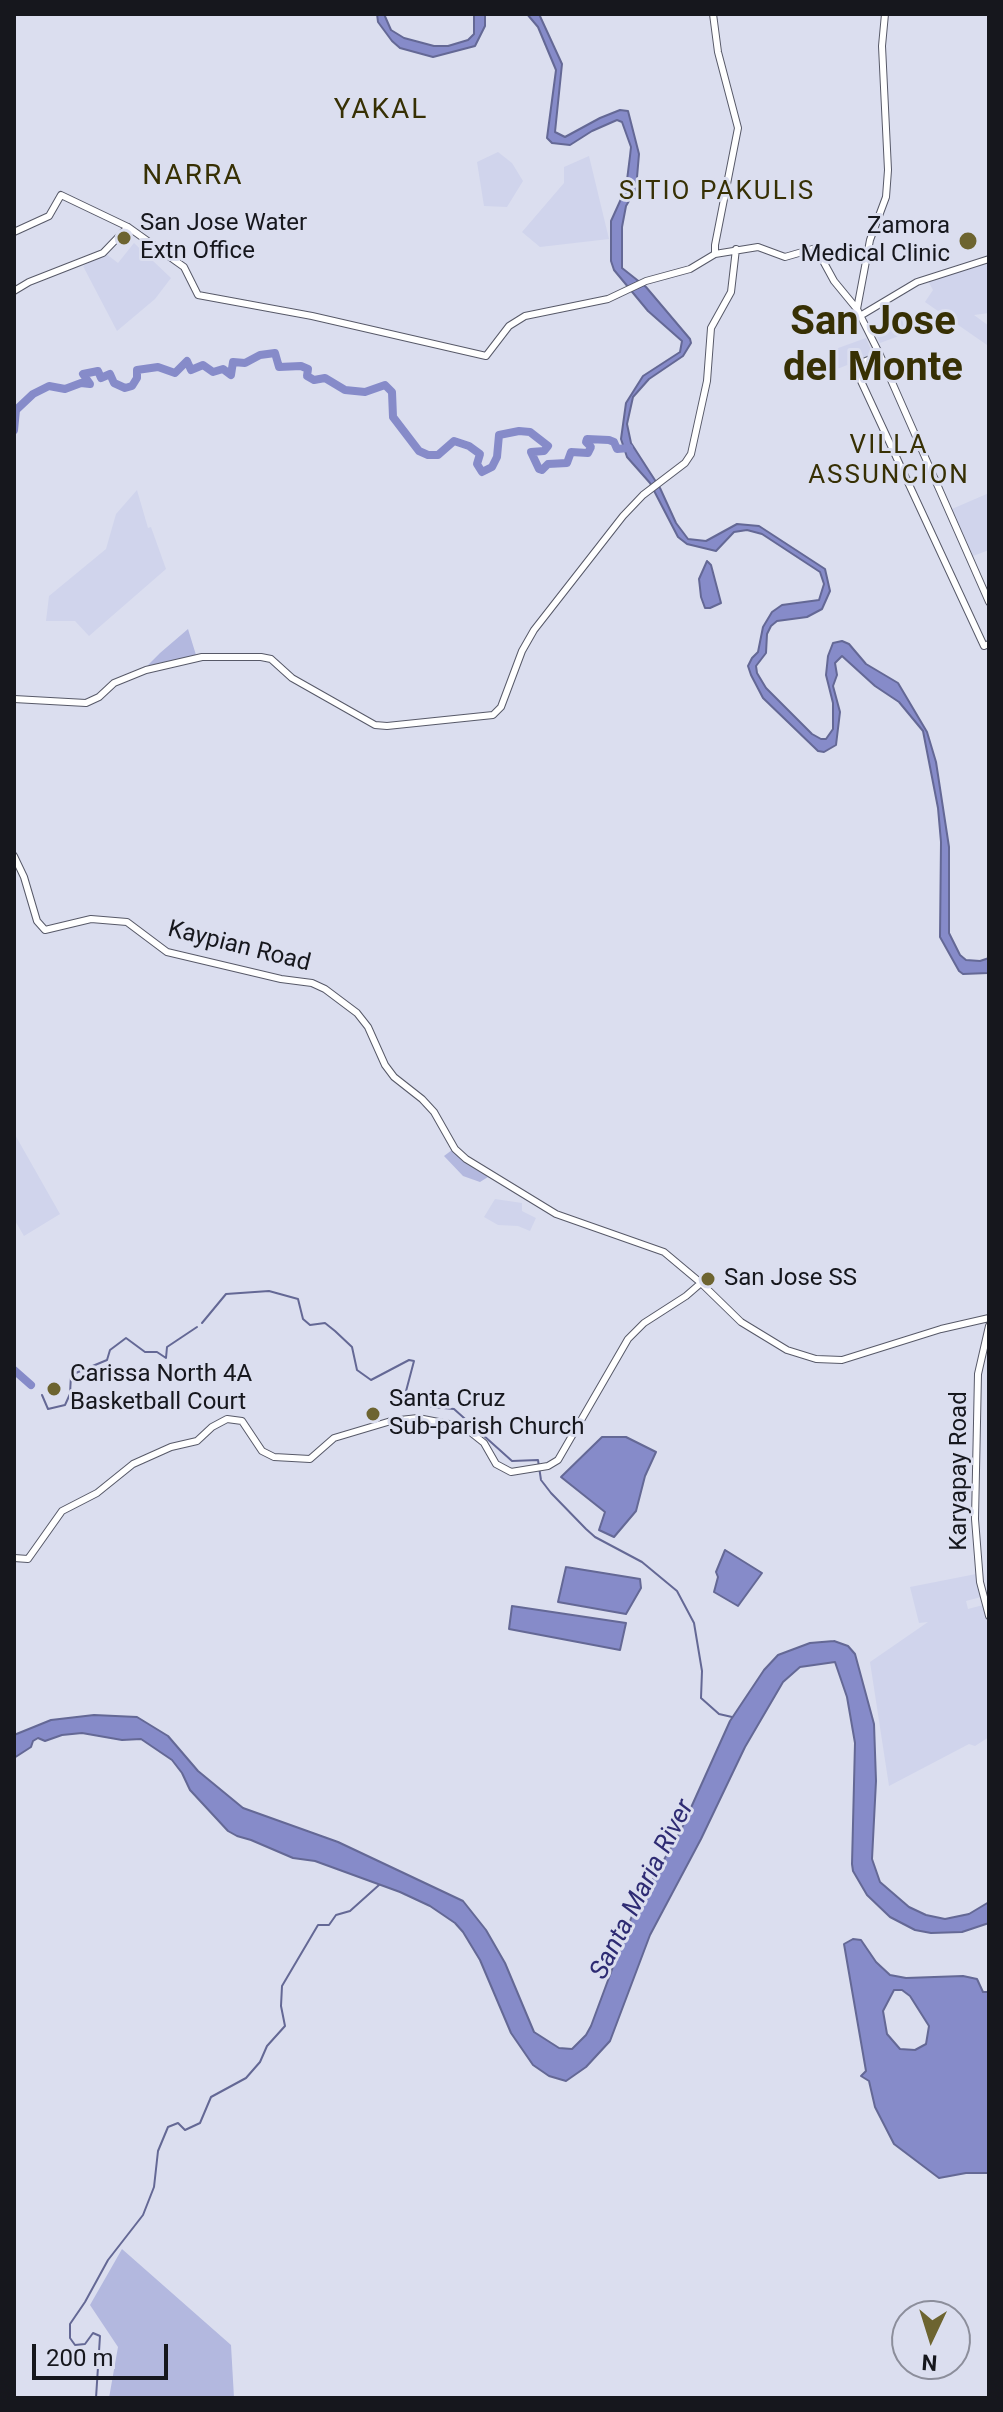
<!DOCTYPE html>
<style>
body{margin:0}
#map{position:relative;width:1003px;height:2412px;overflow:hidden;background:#dbdeef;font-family:Roboto,sans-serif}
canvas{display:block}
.frame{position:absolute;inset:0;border:16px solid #16171d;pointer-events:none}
.north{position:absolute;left:891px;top:2300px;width:80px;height:80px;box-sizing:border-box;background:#dbdeef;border:2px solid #8c8e9b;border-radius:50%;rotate:184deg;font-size:22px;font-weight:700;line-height:32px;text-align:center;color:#16171d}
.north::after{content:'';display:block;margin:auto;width:28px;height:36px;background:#6d6430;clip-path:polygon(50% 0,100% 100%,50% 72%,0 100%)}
.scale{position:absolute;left:32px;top:2344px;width:136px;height:36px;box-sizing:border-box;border:4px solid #16171d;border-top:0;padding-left:10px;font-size:24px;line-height:28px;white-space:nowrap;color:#16171d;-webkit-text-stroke:6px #dbdeef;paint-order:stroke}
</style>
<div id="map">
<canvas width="1003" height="2412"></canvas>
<div class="frame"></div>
<div class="north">N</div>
<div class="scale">200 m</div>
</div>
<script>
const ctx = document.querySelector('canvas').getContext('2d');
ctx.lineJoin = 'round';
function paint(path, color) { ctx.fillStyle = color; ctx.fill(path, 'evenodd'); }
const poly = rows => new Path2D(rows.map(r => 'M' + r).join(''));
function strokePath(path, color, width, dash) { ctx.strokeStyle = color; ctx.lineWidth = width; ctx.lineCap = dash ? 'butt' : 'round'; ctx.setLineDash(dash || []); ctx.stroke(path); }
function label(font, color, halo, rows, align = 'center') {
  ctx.font = font + ' Roboto,sans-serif'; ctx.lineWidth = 6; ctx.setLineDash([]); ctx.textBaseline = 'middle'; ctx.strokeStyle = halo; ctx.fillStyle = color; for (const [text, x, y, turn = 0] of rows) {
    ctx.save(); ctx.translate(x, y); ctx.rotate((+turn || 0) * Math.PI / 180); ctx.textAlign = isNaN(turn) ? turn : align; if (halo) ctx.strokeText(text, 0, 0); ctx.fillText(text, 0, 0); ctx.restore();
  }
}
paint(poly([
 [498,152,512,163,523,181,507,207,484,206,477,162],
 [589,156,609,239,540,247,522,232,564,183,564,167],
 [134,243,171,278,155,299,117,331,83,266,105,253,118,263],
 [989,263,989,313,974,315,989,326,987,345,925,302,933,290,928,281],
 [902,320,907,333,880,343,874,331],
 [866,338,873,355,837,369,830,351],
 [137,490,148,528,151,527,166,569,89,636,75,621,46,621,49,596,106,549,116,514],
 [989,493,989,550,973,556,952,509],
 [14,1133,60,1214,24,1236,14,1219],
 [495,1199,522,1203,522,1211,536,1218,530,1231,518,1226,498,1225,484,1217],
 [976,1574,981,1597,966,1601,968,1609,983,1605,989,1630,989,1737,975,1746,969,1744,889,1786,870,1662,928,1622,919,1623,910,1587]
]), '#d0d4ec');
paint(poly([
 [188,629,196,655,147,666,160,653],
 [452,1150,465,1163,488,1177,480,1182,463,1176,444,1156],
 [122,2249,231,2345,234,2398,109,2398,118,2347,90,2305]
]), '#b3b8df');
const water = poly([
 [377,14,384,14,391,30,404,38,434,46,448,46,468,40,474,34,474,14,485,14,485,26,475,46,433,57,400,48,392,41,378,22,377,14],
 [527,14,539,14,562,64,555,132,565,137,600,118,620,110,628,111,639,154,636,189,626,206,622,227,622,268,646,287,690,339,691,343,683,356,649,379,633,397,627,424,631,443,660,488,676,523,688,539,706,541,737,524,759,526,825,569,830,591,822,609,807,617,777,621,771,626,767,634,766,653,756,666,757,673,766,688,812,734,821,739,826,739,833,729,833,703,826,675,828,656,833,643,842,641,849,644,866,664,898,683,927,732,936,762,949,847,949,933,960,955,966,960,980,961,989,958,988,973,963,974,959,971,940,937,941,842,938,808,923,731,899,702,875,686,842,656,835,663,837,675,833,686,840,712,836,745,824,752,818,751,763,698,751,675,748,666,752,658,758,652,763,627,772,612,782,605,819,600,824,584,820,572,762,534,747,530,734,532,716,551,687,544,678,537,650,483,627,457,621,439,626,403,643,376,680,352,682,341,648,311,614,270,611,261,611,221,626,188,630,156,631,147,622,122,617,120,592,131,570,145,552,143,547,138,556,70,538,27,527,14],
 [707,561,711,565,721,603,710,608,705,608,701,597,699,579,707,561],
 [602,1437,626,1437,656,1452,645,1476,636,1511,614,1537,599,1530,605,1512,561,1477,602,1437],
 [725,1550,762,1573,738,1606,714,1592,718,1577,716,1572,725,1550],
 [566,1567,640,1579,641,1588,626,1614,558,1602,566,1567],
 [512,1606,626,1623,620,1650,509,1629,512,1606],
 [834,1641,848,1646,855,1654,874,1724,876,1781,872,1859,880,1882,909,1907,926,1915,945,1919,969,1914,989,1902,989,1923,962,1932,931,1933,915,1930,890,1917,867,1895,853,1871,852,1864,855,1743,847,1697,835,1662,800,1667,783,1682,745,1747,701,1839,650,1935,610,2041,586,2067,566,2081,549,2076,533,2065,511,2033,480,1960,463,1932,455,1923,430,1906,400,1892,315,1861,293,1858,251,1840,237,1836,228,1831,190,1790,182,1773,172,1760,141,1739,122,1740,82,1733,62,1735,45,1741,38,1738,33,1741,31,1747,14,1758,14,1735,51,1720,94,1715,137,1717,168,1736,198,1771,243,1808,338,1842,463,1901,486,1930,505,1963,534,2032,559,2048,572,2049,586,2035,591,2026,633,1913,680,1832,730,1721,764,1670,778,1655,810,1643,834,1641],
 [853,1939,861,1940,876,1962,890,1975,906,1978,963,1976,977,1979,983,1992,989,1992,989,2173,966,2173,939,2178,894,2144,875,2107,869,2081,861,2076,866,2071,844,1944,853,1939],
 [894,1990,902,1990,910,1996,929,2026,926,2044,915,2050,900,2049,887,2034,883,2011,894,1990]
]);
paint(water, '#868bc9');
strokePath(water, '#646895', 2);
strokePath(poly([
 [202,1323,226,1294,269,1291,298,1299,303,1319,310,1325,325,1323,335,1331,352,1347,357,1370,371,1380,409,1360,414,1361,405,1395,412,1405,454,1409,512,1461,538,1460,541,1480,551,1493,586,1529,595,1537,642,1562,677,1591,694,1623,702,1671,701,1698,719,1714,732,1717],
 [42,1395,48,1409,65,1405,70,1394,71,1375,107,1360,110,1350,126,1338,145,1352,157,1352,166,1358,167,1347,197,1327],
 [96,2398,100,2336,93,2333,85,2344,75,2345,70,2338,70,2324,85,2302,108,2260,143,2215,154,2187,158,2151,168,2127,178,2123,185,2130,200,2123,211,2097,246,2078,260,2062,267,2046,285,2026,281,2006,282,1986,318,1925,329,1925,336,1915,350,1911,379,1885]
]), '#646895', 2);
strokePath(poly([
 [14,430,16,410,33,394,49,386,65,389,81,383,90,384,83,374,98,371,101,378,110,374,114,383,125,388,132,386,137,378,137,370,158,367,175,373,187,361,191,370,203,365,213,372,223,369,231,375,233,362,245,363,260,355,275,353,279,367,301,366,308,369,307,376,314,380,325,378,345,390,365,392,385,385,392,392,393,417,419,451,428,455,438,455,454,441,469,446,480,454,477,464,482,472,492,467,497,457,499,435,519,431,530,432,548,446,544,451,531,452,539,469,542,470,548,464,567,463,571,452,588,453,591,447,586,442,587,439,609,440,614,442,617,449,629,448],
 [14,1370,31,1385]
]), '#868bc9', 8);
const secondary = poly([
 [713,14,718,52,738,128,715,245,715,254],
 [14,232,49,216,61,195,128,227,184,267,198,295,312,316,486,356,509,326,525,316,608,299,646,281,690,269,715,254,758,247,785,257,816,248,834,281,857,309,880,355,989,602],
 [14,291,29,282,103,253,128,227],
 [857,309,870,240,886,197,888,170,882,46,885,14],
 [860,316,917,282,989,259],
 [880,355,854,366,984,646,989,644],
 [14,699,86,703,99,697,114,683,146,670,202,657,261,657,271,659,292,678,375,725,387,726,493,715,501,707,522,651,534,630,623,516,643,495,685,463,691,454,707,381,711,328,731,292,736,249],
 [14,856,24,877,37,921,45,930,91,919,127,922,167,952,281,979,312,983,325,989,357,1013,368,1027,385,1065,394,1077,422,1099,434,1112,455,1149,466,1159,556,1214,664,1252,701,1283,741,1322,787,1350,816,1359,842,1360,941,1329,989,1318],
 [989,1326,978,1374,975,1519,980,1582,989,1616],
 [14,1558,28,1559,62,1511,97,1493,133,1464,171,1447,197,1441,212,1427,227,1419,242,1421,262,1451,274,1457,310,1459,334,1438,391,1421,418,1418,464,1427,484,1443,496,1464,511,1472,548,1466,558,1460,628,1339,644,1323,686,1296,701,1283]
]);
strokePath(secondary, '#575968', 8);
strokePath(secondary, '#fff', 6);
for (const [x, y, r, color] of [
 [124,238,8,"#6d6430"],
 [968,241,10,"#6d6430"],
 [708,1279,8,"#6d6430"],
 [54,1389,8,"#6d6430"],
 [373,1414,8,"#6d6430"]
]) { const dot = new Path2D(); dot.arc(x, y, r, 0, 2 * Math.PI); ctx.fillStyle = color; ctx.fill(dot); strokePath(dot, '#dbdeef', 3); }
label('24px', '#16171d', '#dbdeef', [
 ["San Jose Water",140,224],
 ["Extn Office",140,252],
 ["Zamora",950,227,"right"],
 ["Medical Clinic",950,255,"right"],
 ["San Jose SS",724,1279],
 ["Carissa North 4A",70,1375],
 ["Basketball Court",70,1403],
 ["Santa Cruz",389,1400],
 ["Sub-parish Church",389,1428]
], 'left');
label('24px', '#16171d', '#dbdeef', [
 ["Kaypian Road",239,947,14],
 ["Karyapay Road",960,1471,-90]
]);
ctx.letterSpacing = '2px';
label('26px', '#373004', '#dbdeef', [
 ["SITIO PAKULIS",717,192],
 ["VILLA",889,446],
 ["ASSUNCION",889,476]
]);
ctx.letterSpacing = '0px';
label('italic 26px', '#2e2b73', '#dbdeef', [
 ["Santa Maria River",643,1890,-63]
]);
ctx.letterSpacing = '2px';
label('28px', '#373004', '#dbdeef', [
 ["YAKAL",381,111],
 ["NARRA",193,177]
]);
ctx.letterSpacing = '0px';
label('bold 40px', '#373004', '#dbdeef', [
 ["San Jose",873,324],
 ["del Monte",873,370]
]);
</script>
